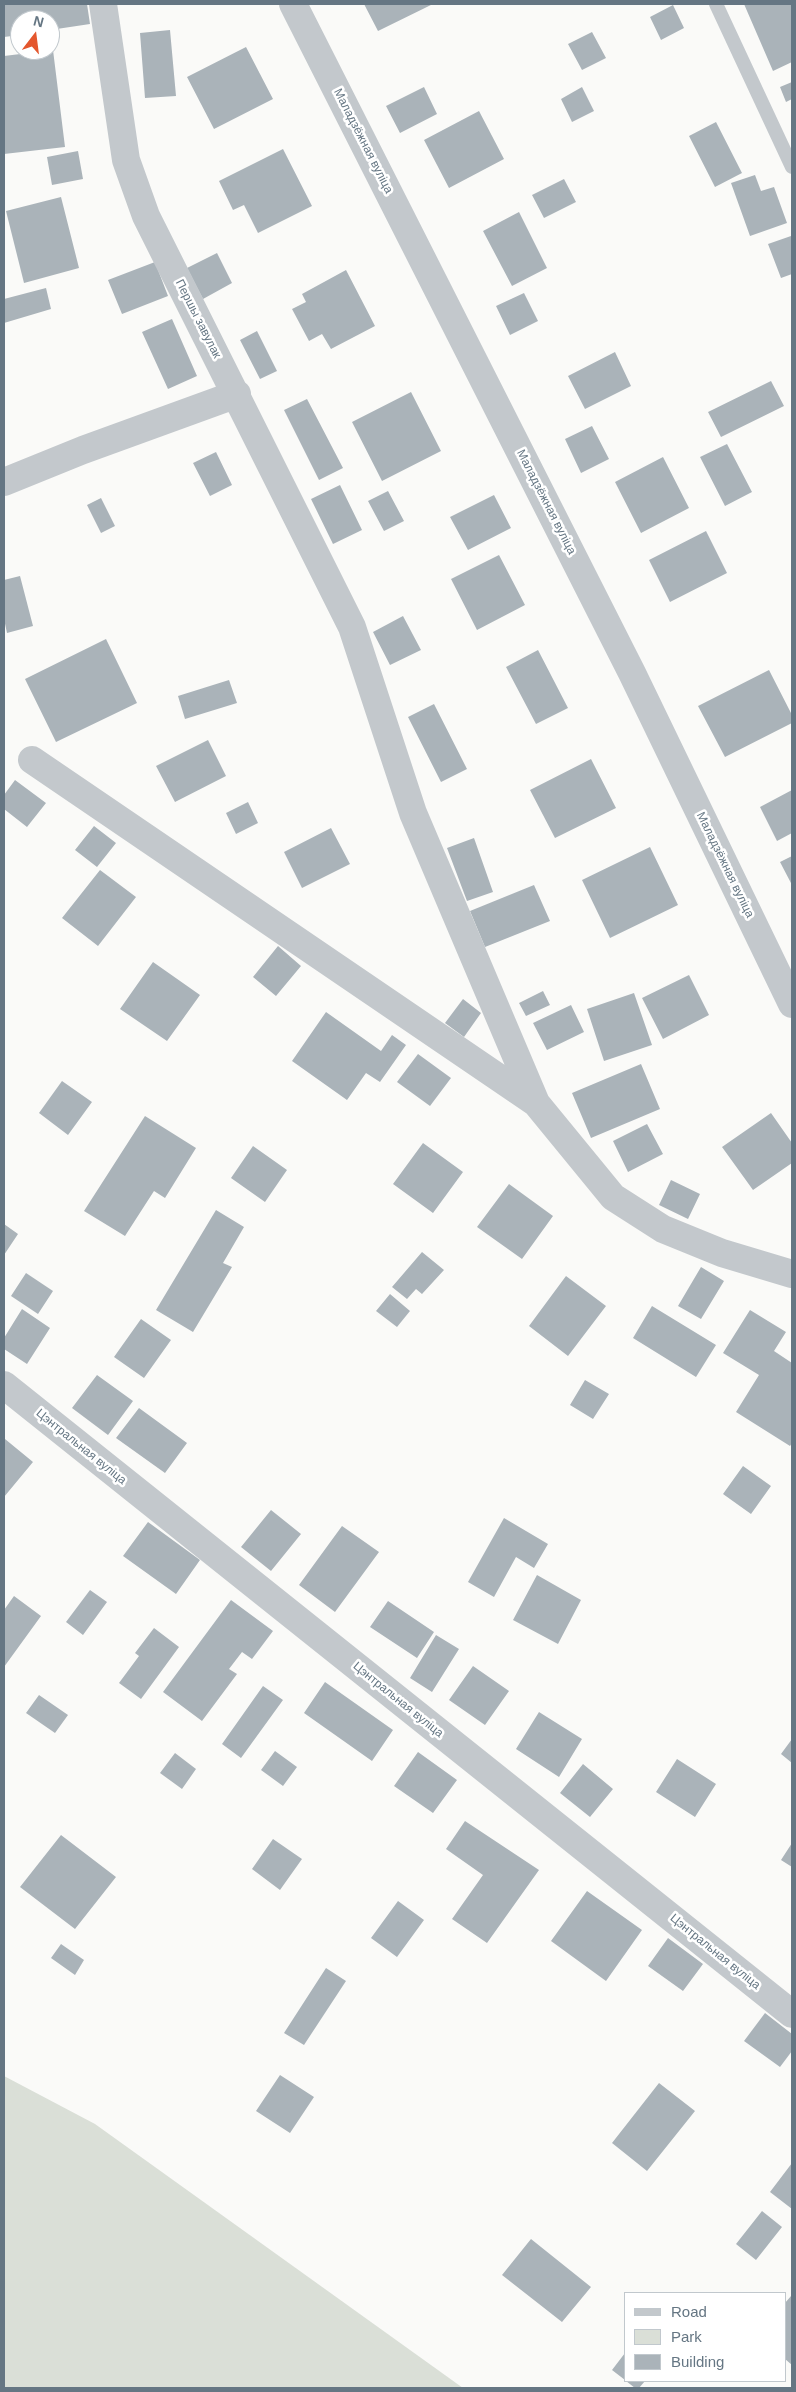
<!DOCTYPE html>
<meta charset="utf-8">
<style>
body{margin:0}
#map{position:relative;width:796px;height:2392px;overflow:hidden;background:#fafaf8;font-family:Helvetica,sans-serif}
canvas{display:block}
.frame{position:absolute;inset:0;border:5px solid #657683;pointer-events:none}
.legend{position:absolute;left:624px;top:2292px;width:162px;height:90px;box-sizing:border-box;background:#fff;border:1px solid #c1c8cd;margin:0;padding:6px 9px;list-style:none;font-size:15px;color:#657683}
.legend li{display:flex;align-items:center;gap:10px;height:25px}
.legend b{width:25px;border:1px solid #c1c8cd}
.north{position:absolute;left:10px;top:10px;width:50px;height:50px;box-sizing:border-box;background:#fff;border:1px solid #c1c8cd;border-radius:50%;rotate:15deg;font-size:14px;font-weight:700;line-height:20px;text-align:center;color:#657683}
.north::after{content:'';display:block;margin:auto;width:18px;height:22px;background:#e4572e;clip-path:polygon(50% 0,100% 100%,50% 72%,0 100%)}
</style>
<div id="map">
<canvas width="796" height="2392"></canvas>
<div class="frame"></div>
<ul class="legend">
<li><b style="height:6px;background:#c3c8cc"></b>Road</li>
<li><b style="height:14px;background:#dadfd7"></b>Park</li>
<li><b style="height:14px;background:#aab3b9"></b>Building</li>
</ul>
<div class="north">N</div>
</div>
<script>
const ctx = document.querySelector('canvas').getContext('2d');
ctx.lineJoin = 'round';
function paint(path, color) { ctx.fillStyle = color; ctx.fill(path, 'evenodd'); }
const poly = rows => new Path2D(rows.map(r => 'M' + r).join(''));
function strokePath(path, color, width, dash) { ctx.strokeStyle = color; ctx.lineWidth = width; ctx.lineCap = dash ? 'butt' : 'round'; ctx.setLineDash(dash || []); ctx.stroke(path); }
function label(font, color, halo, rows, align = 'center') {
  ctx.font = font + ' Helvetica,sans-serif'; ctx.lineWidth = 5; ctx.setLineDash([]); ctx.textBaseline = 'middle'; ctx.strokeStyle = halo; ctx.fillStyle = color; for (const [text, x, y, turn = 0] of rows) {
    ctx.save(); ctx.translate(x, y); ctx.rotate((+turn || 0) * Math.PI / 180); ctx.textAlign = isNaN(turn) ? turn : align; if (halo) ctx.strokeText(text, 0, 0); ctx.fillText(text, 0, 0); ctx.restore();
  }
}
paint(poly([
 [4,2076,95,2124,463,2388,4,2388]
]), '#dadfd7');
paint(poly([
 [4,4,87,4,90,24,50,30,50,20,20,20,20,35,4,37],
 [364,4,433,4,378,31],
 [744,4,792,4,792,62,773,71],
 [673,5,684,28,661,40,650,17],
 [170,30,176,96,145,98,140,33],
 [592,32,606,58,582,70,568,44],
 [246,47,273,99,214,129,187,77],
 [53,50,65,147,4,154,4,56],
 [792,82,792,99,786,102,780,87],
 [424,87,437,114,400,133,386,106],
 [582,87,594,111,572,122,561,99],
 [479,111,504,159,449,188,424,140],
 [716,122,742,173,715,187,689,136],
 [283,149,312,206,258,233,244,205,233,210,219,181],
 [78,151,83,179,52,185,47,157],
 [755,175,761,191,774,187,787,223,750,236,731,183],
 [564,179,576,202,544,218,532,195],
 [61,197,79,268,24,283,6,211],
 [519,212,547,268,512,286,483,231],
 [791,236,792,274,781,278,768,244],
 [217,253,232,283,203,299,187,268],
 [155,262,168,296,122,314,108,280],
 [346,270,375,326,331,349,322,334,309,341,292,309,306,302,302,294],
 [46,288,51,309,4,323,4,299],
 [524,293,538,321,510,335,496,306],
 [172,319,197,376,168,389,142,332],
 [257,331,277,371,260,379,240,340],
 [615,352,631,386,585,409,568,376],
 [771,381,784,406,721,437,708,412],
 [411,392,441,451,382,481,352,422],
 [307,399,343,468,319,480,284,410],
 [592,426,609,459,581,473,565,439],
 [727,444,752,492,725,506,700,457],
 [216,452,232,485,210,496,193,463],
 [663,457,689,508,641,533,615,482],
 [340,485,362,530,333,544,311,499],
 [388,491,404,521,384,531,368,501],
 [494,495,511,528,468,550,450,517],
 [101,498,115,526,101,533,87,505],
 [706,531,727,573,670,602,649,560],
 [499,555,525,605,477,630,451,579],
 [20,576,33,626,7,633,4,619,4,580],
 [403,616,421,650,390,665,373,632],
 [106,639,137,703,56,742,25,679],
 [538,650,568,708,536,724,506,667],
 [769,670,792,715,792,723,725,757,698,706],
 [229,680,237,703,185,719,178,696],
 [434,704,467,769,441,782,408,717],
 [208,740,226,776,175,802,156,766],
 [591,759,616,808,555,838,530,790],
 [15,780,46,803,27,827,4,809,4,795],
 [792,790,792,833,777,841,760,807],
 [248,802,258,823,236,834,226,813],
 [94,826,116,843,97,867,75,850],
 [331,828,350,864,302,888,284,852],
 [474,838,493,892,467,901,447,848],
 [650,847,678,905,610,938,582,880],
 [792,856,792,885,780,862],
 [100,870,136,897,98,946,62,918],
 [534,885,550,921,485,947,470,911],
 [278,946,301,966,276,996,253,977],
 [153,962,200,995,167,1041,120,1009],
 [689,975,709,1015,663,1039,642,998],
 [543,991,550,1005,526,1016,519,1003],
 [634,993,652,1045,604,1061,587,1009],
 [463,999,481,1013,464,1037,445,1023],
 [571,1005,584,1032,547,1050,533,1023],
 [326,1012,381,1051,392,1035,406,1045,380,1082,366,1073,347,1100,292,1061],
 [418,1054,451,1078,430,1106,397,1082],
 [641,1064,660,1109,591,1138,572,1093],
 [62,1081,92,1102,68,1135,39,1113],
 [771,1113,792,1143,792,1163,753,1190,722,1147],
 [145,1116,196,1148,165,1198,154,1191,125,1236,84,1211],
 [647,1124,663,1154,628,1172,613,1141],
 [423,1143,463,1172,433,1213,393,1184],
 [253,1146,287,1170,265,1202,231,1178],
 [671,1180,700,1194,688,1219,659,1205],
 [509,1184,553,1216,522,1259,477,1227],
 [216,1210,244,1227,223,1263,232,1267,193,1332,156,1310],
 [4,1224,18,1234,4,1255],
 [422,1252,444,1270,422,1294,416,1289,407,1299,392,1287],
 [701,1267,724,1281,701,1319,678,1306],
 [26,1273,53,1291,38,1314,11,1296],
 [566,1276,606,1306,568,1356,529,1326],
 [390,1294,410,1311,397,1327,376,1311],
 [652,1306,716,1345,696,1377,633,1338],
 [22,1309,50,1328,27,1364,4,1349,4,1338],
 [750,1310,786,1332,774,1351,792,1363,792,1443,790,1446,736,1412,759,1375,723,1353],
 [141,1319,171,1340,144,1378,114,1357],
 [97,1375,133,1401,108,1435,72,1408],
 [585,1380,609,1394,593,1419,570,1405],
 [139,1408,187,1443,165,1473,116,1438],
 [5,1439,33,1462,4,1497,4,1441],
 [743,1466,771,1486,751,1514,723,1494],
 [271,1510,301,1534,271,1571,241,1547],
 [504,1518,548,1544,534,1568,516,1557,494,1597,468,1582],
 [148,1522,200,1560,176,1594,123,1556],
 [342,1526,379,1552,335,1612,299,1585],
 [537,1575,581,1600,558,1644,513,1620],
 [90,1590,107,1602,83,1635,66,1622],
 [14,1596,41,1616,4,1667,4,1610],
 [231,1600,273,1631,252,1659,242,1652,229,1669,237,1674,202,1721,163,1692],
 [388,1601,434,1632,417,1658,370,1627],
 [154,1628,179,1647,141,1699,119,1683,139,1656,135,1653],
 [436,1635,459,1649,432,1692,410,1678],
 [473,1666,509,1691,485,1725,449,1700],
 [325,1682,393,1730,372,1761,304,1713],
 [263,1686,283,1700,241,1758,222,1744],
 [39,1695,68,1715,55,1733,26,1713],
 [539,1712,582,1739,559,1777,516,1749],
 [792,1739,792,1763,781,1754],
 [275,1751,297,1767,283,1786,261,1770],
 [418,1752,457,1780,433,1813,394,1786],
 [175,1753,196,1769,182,1789,160,1773],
 [677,1759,716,1784,695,1817,656,1792],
 [583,1764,613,1789,590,1817,560,1793],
 [465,1821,539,1870,487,1943,452,1919,483,1875,446,1849],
 [61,1835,116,1877,75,1929,20,1887],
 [273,1839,302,1859,280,1890,252,1869],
 [792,1843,792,1867,781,1860],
 [587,1891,642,1930,606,1981,551,1941],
 [398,1901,424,1920,397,1957,371,1938],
 [668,1938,703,1964,683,1991,648,1966],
 [61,1944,84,1960,75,1975,51,1958],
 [326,1968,346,1981,304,2045,284,2033],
 [765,2013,792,2034,792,2051,780,2067,744,2041],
 [280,2075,314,2097,290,2133,256,2111],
 [659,2083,695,2111,647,2171,612,2143],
 [792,2163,792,2209,770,2192],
 [762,2211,782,2227,756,2260,736,2244],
 [531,2239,591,2287,562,2322,502,2275],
 [791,2296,792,2297,792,2365,785,2359,785,2303],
 [625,2353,625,2380,612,2370],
 [626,2381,645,2381,639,2388,635,2388]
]), '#aab3b9');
strokePath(poly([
 [716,4,792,167]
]), '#c3c8cc', 14);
strokePath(poly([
 [103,4,126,160,146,216,352,627,413,813,536,1103],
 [293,4,632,673,792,1004],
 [4,482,83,450,237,394],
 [32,760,536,1103,613,1197,663,1229,722,1253,792,1274],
 [4,1385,792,2014]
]), '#c3c8cc', 28);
label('12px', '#657683', '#fff', [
 ["Маладзёжная вуліца",363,141,63],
 ["Першы завулак",198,319,63],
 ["Маладзёжная вуліца",546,502,63],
 ["Маладзёжная вуліца",725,865,64],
 ["Цэнтральная вуліца",81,1447,39],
 ["Цэнтральная вуліца",398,1700,39],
 ["Цэнтральная вуліца",715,1952,39]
]);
</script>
